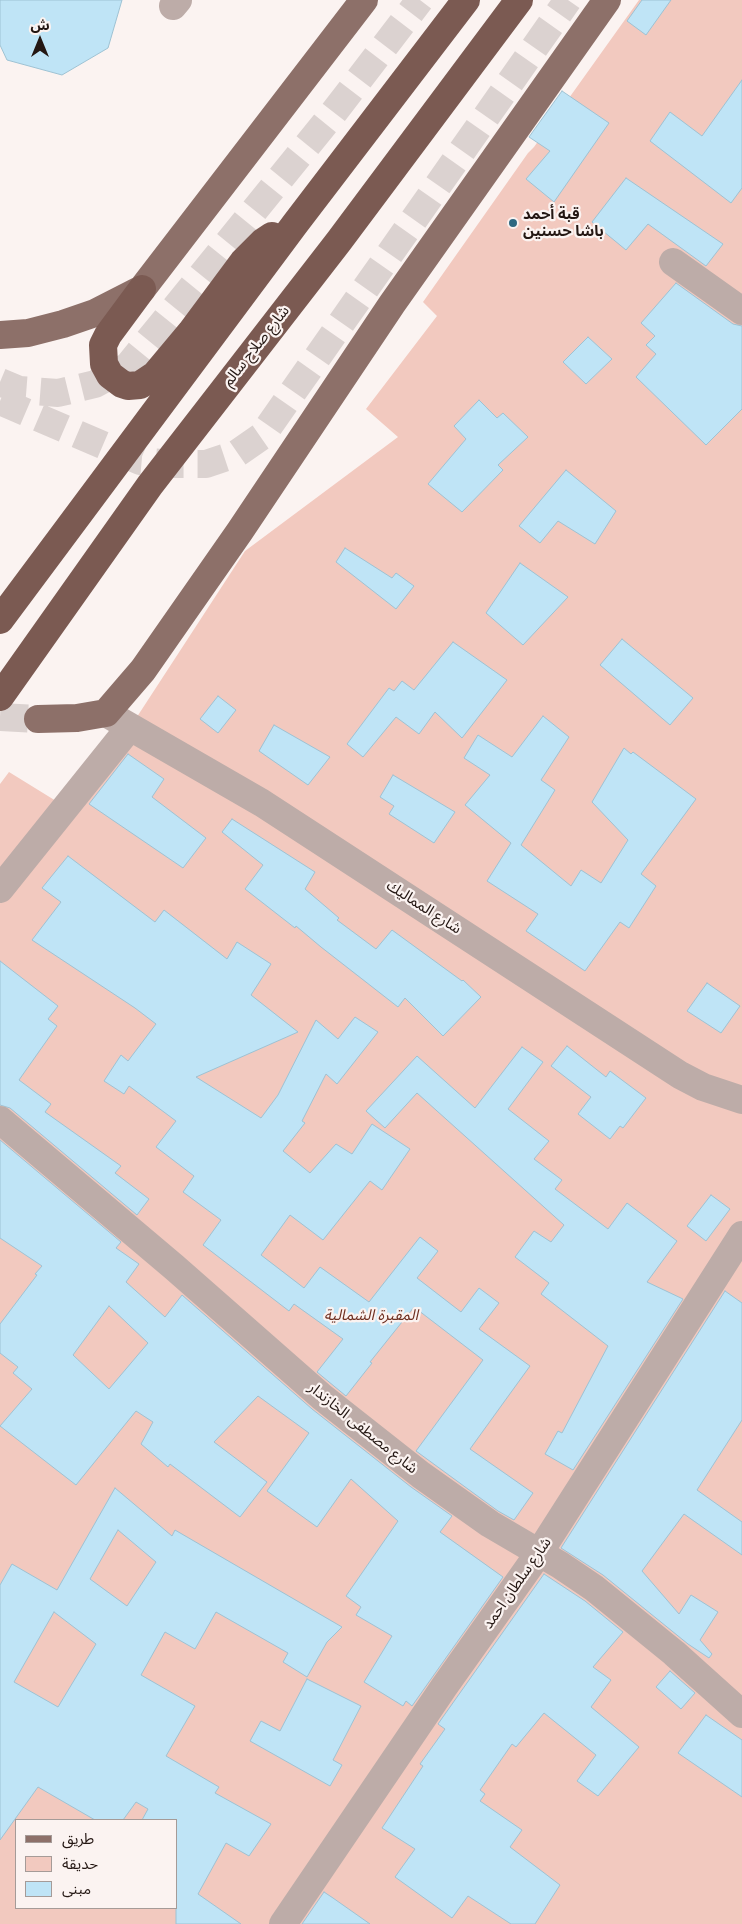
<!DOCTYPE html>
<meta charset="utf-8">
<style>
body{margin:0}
#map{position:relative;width:742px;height:1924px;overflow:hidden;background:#fbf3f1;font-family:"Playfair Display","Noto Sans Arabic",serif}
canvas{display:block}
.legend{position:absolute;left:15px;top:1819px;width:162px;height:90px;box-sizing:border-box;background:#fbf3f1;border:1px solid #a59b98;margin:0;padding:6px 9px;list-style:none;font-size:15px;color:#241713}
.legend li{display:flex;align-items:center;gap:10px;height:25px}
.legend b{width:25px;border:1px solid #a59b98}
.north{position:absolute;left:15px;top:15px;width:50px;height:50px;-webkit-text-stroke:4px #fbf3f1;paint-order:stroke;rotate:0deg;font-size:14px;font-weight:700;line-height:20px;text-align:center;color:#241713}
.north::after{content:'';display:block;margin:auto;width:18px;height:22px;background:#241713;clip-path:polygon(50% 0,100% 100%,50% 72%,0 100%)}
</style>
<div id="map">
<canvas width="742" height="1924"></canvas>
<ul class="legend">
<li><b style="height:6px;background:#8d7069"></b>طريق</li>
<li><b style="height:14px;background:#f2c9bf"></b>حديقة</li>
<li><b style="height:14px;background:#bfe4f6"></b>مبنى</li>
</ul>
<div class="north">ش</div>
</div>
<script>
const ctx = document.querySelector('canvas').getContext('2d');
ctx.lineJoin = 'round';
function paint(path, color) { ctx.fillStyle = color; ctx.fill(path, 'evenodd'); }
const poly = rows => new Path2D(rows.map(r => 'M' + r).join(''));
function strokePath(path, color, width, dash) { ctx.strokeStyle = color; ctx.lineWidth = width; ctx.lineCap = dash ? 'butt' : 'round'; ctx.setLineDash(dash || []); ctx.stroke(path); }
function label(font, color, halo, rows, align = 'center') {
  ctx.font = font + ' "Playfair Display","Noto Sans Arabic",serif'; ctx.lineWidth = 4.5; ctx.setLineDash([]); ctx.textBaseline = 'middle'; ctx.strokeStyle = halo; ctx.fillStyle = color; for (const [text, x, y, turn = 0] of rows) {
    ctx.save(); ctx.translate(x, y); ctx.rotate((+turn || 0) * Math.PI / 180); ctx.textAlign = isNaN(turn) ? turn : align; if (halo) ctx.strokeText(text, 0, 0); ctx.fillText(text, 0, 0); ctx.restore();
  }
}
paint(poly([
 [639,0,742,0,742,1924,0,1924,0,784,9,772,69,809,118,746,245,551,398,437,366,409,437,316,423,302,528,153,534,147],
 [16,1820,176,1820,176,1908,16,1908]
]), '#f2c9bf');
const building = poly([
 [0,0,122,0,108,48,62,75,7,60,0,45,0,0],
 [642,0,671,0,646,35,627,21,642,0],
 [742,80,742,188,731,203,650,141,670,112,702,136,742,80],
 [562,91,609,123,554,202,526,179,550,151,529,137,562,91],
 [626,178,723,244,706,266,648,224,626,250,592,222,626,178],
 [676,283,733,324,742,326,742,409,706,445,636,377,656,354,646,345,655,336,641,323,676,283],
 [588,337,612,359,586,384,563,362,588,337],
 [479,400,497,418,503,413,528,437,498,465,503,470,462,512,428,484,466,439,454,426,479,400],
 [566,470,616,511,595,544,558,521,540,543,519,526,566,470],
 [345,548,392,578,396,573,414,586,396,609,336,562,345,548],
 [520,563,568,597,523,645,486,613,520,563],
 [622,639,693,698,670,725,600,665,622,639],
 [453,642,507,680,462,738,435,712,419,734,396,717,363,757,347,744,389,688,394,691,402,681,414,690,453,642],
 [218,696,236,710,218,733,200,719,218,696],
 [543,716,569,737,541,780,555,790,521,845,571,886,581,870,601,883,628,840,592,802,624,748,631,754,633,752,696,799,641,874,656,886,629,928,620,922,585,971,526,931,538,914,487,881,511,843,465,805,490,775,464,758,478,735,512,757,543,716],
 [274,725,330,757,308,785,259,751,274,725],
 [128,754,164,779,152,797,206,838,183,868,89,804,128,754],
 [393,775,455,812,434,843,389,814,394,806,380,797,393,775],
 [232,819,315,872,305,889,339,918,337,920,376,949,392,930,462,981,463,980,481,997,443,1036,405,998,398,1007,321,947,296,926,295,928,245,889,263,865,222,832,232,819],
 [68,856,155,922,164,910,227,959,237,942,271,964,251,995,298,1032,196,1077,261,1118,278,1095,316,1020,338,1039,355,1017,378,1032,337,1084,326,1074,302,1121,305,1123,283,1151,310,1173,336,1144,352,1154,372,1124,410,1149,382,1190,370,1181,323,1240,290,1215,261,1255,304,1288,320,1267,369,1302,420,1237,438,1251,417,1278,461,1312,479,1288,499,1303,479,1329,530,1366,470,1449,533,1493,514,1520,498,1511,416,1451,483,1360,414,1307,370,1362,372,1363,346,1396,317,1372,343,1339,294,1304,289,1311,203,1245,221,1220,183,1192,194,1176,156,1147,176,1121,129,1086,124,1094,104,1081,121,1055,128,1061,156,1024,135,1008,32,940,61,902,42,888,68,856],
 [0,961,58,1006,48,1019,57,1026,19,1080,51,1104,45,1112,121,1166,115,1173,149,1199,137,1215,10,1108,0,1105,0,961],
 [707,983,740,1006,721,1033,687,1011,707,983],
 [567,1046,606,1077,610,1071,646,1098,623,1128,620,1126,610,1139,578,1114,591,1097,551,1066,567,1046],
 [522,1047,543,1062,508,1109,549,1141,534,1159,562,1180,555,1189,608,1229,627,1203,677,1241,647,1282,683,1299,573,1470,545,1454,558,1431,562,1433,608,1346,541,1294,549,1283,515,1257,534,1231,551,1242,564,1225,417,1093,385,1128,366,1111,417,1056,475,1108,522,1047],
 [0,1140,121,1242,116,1248,139,1264,126,1282,165,1317,182,1295,312,1409,411,1487,452,1516,440,1532,503,1577,412,1706,406,1701,403,1706,364,1682,392,1636,356,1615,361,1607,346,1596,398,1521,351,1479,317,1527,267,1491,309,1433,258,1396,214,1442,267,1482,240,1517,170,1464,168,1467,141,1444,153,1422,136,1411,76,1485,0,1426,32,1389,13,1373,18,1367,0,1353,0,1324,37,1275,35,1274,42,1266,0,1238,0,1140],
 [109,1306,148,1343,109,1389,73,1355,109,1306],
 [711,1195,730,1209,706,1241,687,1226,711,1195],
 [725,1291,742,1303,742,1420,697,1490,742,1522,742,1555,684,1514,642,1571,679,1614,691,1595,718,1612,700,1640,712,1654,709,1658,688,1644,603,1575,561,1548,725,1291],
 [115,1488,172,1536,175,1530,342,1627,327,1642,307,1677,283,1662,288,1653,216,1612,195,1649,165,1632,141,1675,195,1706,166,1756,219,1787,215,1793,271,1824,249,1856,226,1843,198,1894,241,1924,176,1924,176,1820,142,1820,148,1809,136,1802,123,1820,95,1820,38,1787,0,1840,0,1585,12,1564,57,1590,115,1488],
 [118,1530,156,1562,127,1606,90,1579,118,1530],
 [54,1612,96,1644,58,1707,14,1682,54,1612],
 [544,1574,585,1601,623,1632,593,1667,611,1680,591,1707,639,1747,598,1796,577,1781,596,1755,544,1713,516,1747,512,1744,480,1790,485,1794,480,1801,522,1830,510,1847,560,1885,535,1924,511,1924,468,1896,452,1918,395,1877,415,1849,382,1828,423,1766,420,1764,445,1729,438,1724,544,1574],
 [670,1671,695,1693,681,1709,656,1687,670,1671],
 [307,1679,361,1706,333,1760,342,1765,330,1786,250,1741,261,1721,280,1731,307,1679],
 [706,1715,742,1740,742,1797,678,1753,706,1715],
 [324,1892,333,1898,370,1924,302,1924,324,1892]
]);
paint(building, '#bfe4f6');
strokePath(building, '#9ec2d3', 1);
strokePath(poly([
 [0,382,19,390,58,393,95,384,128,366,331,116,420,0],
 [0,401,140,461,174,464,206,464,236,454,262,436,568,0],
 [0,717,38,719]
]), '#dbd2d0', 28, [28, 14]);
strokePath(poly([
 [173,6,178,0],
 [673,262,742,311],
 [106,713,262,803,680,1075,703,1087,742,1100],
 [0,889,130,727],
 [0,1120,174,1267,322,1397,421,1475,490,1524,560,1565,594,1588,674,1653,742,1714],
 [283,1924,444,1687,539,1553,742,1235]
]), '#bdaca8', 28);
strokePath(poly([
 [0,335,28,333,63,324,95,313,142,289,364,0],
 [38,719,77,718,106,713,143,670,240,531,392,304,607,0]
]), '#8d7069', 28);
strokePath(poly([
 [142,289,108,335,103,345,104,364,110,375,122,384,128,386,140,385,155,375,191,332,243,262,263,242,272,236],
 [0,620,295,224,466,0],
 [0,697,150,485,339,241,519,0]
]), '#7b5a52', 28);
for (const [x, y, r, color] of [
 [513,223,5,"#2e6881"]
]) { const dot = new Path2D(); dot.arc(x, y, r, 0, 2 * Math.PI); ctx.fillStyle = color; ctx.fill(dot); strokePath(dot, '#fbf3f1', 2); }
label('bold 15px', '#241713', '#fbf3f1', [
 ["قبة أحمد",523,214],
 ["باشا حسنين",523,231]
], 'left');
label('15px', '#241713', '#fbf3f1', [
 ["شارع صلاح سالم",256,346,-52],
 ["شارع المماليك",424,907,33],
 ["شارع مصطفى الخازندار",363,1428,39],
 ["شارع سلطان احمد",517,1583,-55]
]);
label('italic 15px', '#6f3022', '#fbf3f1', [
 ["المقبرة الشمالية",371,1315]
]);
</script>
